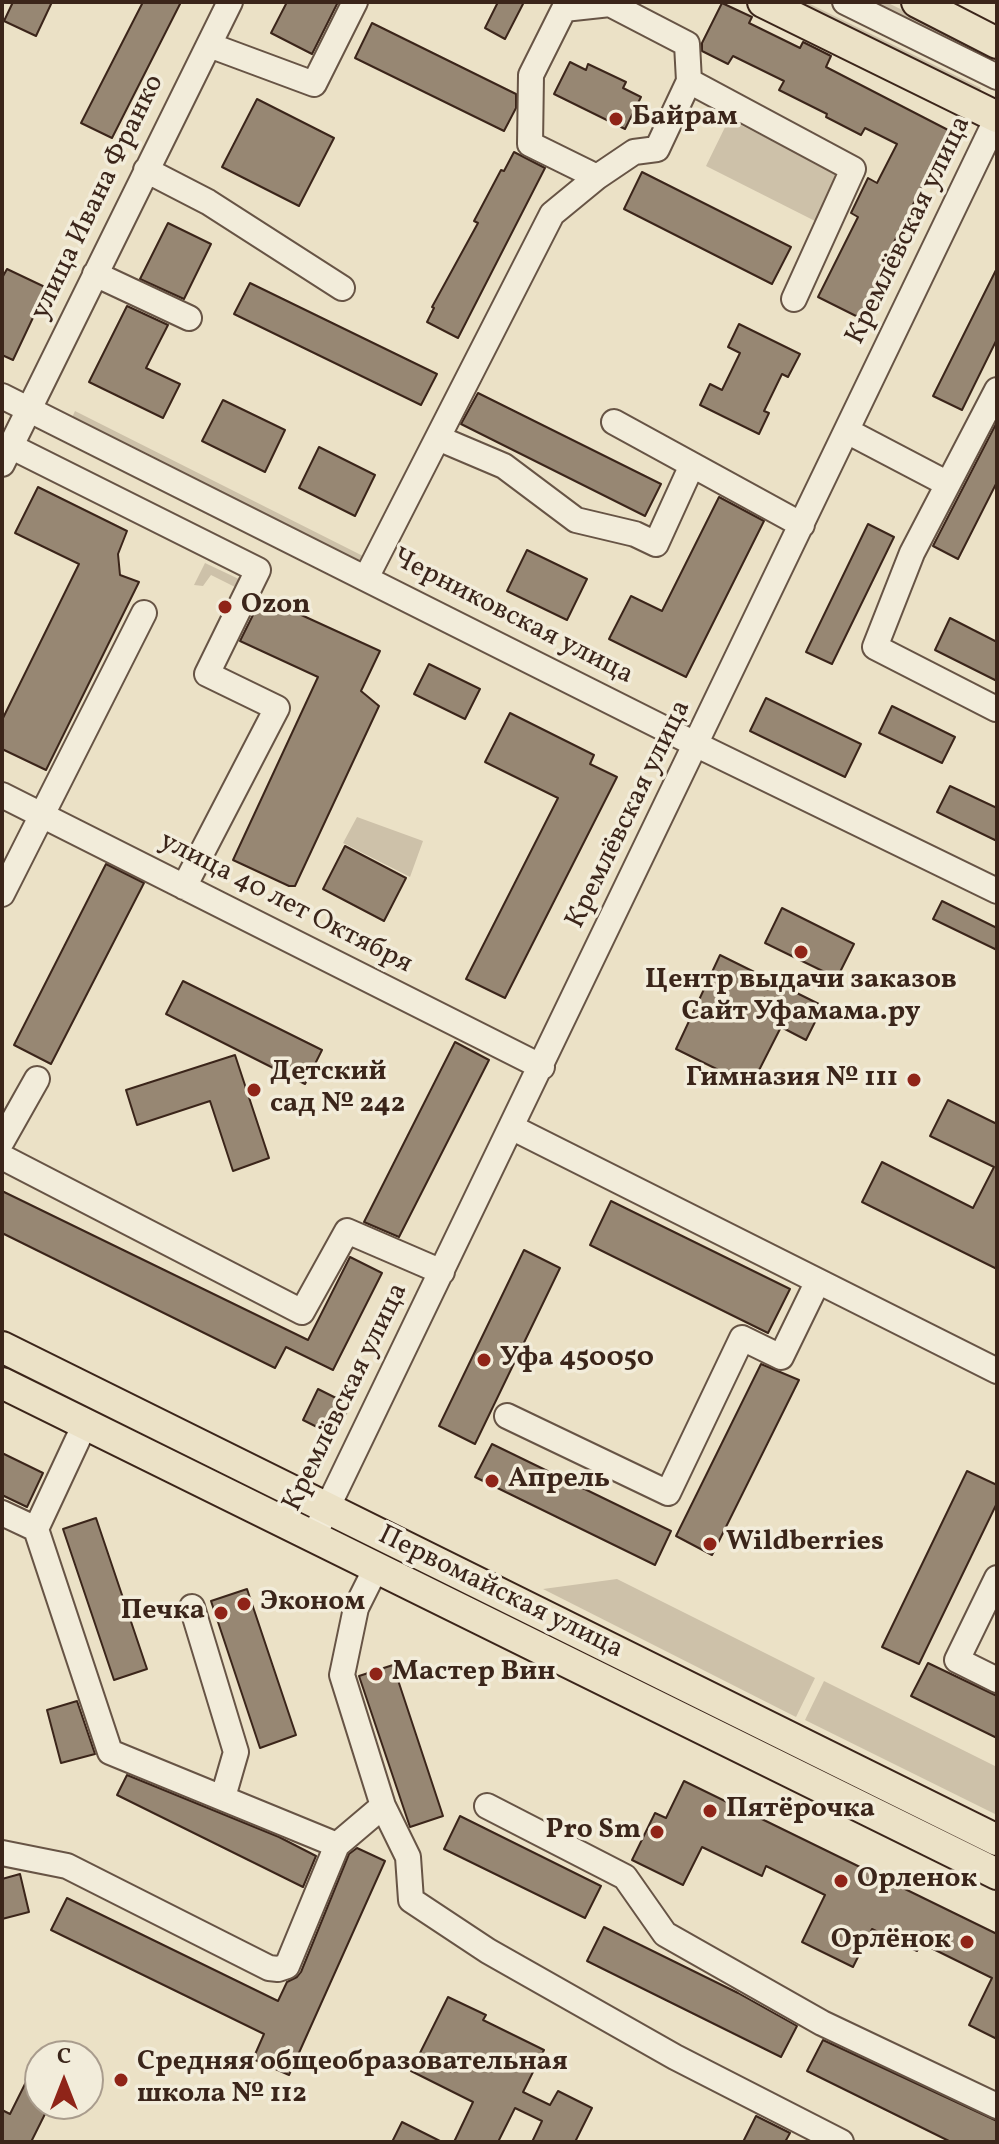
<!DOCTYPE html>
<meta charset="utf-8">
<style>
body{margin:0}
#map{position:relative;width:999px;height:2144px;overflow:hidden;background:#ebe1c6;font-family:Vollkorn,serif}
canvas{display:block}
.frame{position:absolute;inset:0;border:4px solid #3b251a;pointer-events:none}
.north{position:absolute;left:24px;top:2040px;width:80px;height:80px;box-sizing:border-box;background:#f2ecda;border:2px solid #a99c8d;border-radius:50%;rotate:0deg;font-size:22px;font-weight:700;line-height:32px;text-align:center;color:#3b251a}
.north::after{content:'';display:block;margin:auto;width:28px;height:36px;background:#8f2418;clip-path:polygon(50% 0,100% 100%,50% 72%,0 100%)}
</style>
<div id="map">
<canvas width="999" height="2144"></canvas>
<div class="frame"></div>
<div class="north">С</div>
</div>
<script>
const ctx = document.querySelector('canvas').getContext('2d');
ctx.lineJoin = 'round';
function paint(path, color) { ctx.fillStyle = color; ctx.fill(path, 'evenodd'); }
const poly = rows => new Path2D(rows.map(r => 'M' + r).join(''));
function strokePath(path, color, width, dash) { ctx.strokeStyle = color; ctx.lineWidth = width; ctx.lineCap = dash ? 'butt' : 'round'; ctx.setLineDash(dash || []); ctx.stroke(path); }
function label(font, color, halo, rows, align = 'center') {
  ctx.font = font + ' Vollkorn,serif'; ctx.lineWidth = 7; ctx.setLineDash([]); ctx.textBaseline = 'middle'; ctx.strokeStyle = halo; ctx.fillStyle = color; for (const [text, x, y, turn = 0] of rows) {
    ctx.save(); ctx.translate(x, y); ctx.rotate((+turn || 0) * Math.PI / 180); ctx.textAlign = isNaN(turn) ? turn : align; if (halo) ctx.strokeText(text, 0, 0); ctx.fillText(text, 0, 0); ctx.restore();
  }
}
paint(poly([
 [778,2,806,2,981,88,976,99],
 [859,2,886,2,995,55,989,66],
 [729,119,840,175,817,222,706,166],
 [75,411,363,556,358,567,70,422],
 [205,563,243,581,239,589,211,575,203,586,194,585],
 [357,817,423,841,410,877,343,843],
 [617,1579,815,1678,796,1717,543,1589],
 [824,1681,997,1767,997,1815,805,1720]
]), '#cdc1a9');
const building = poly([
 [13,2,52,2,36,36,4,21,13,2],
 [143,2,181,2,112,138,81,123,143,2],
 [287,2,338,2,312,54,271,33,287,2],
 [498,2,524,2,505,39,485,28,498,2],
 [722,3,752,17,749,23,800,48,803,42,831,56,826,67,950,131,887,256,892,258,862,319,818,297,858,217,851,213,868,178,877,183,897,144,865,128,861,135,826,117,827,114,779,90,784,81,733,56,728,64,702,51,702,43,722,3],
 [372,23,516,94,516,108,504,131,355,58,372,23],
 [570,62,586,70,588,64,626,82,623,88,641,97,625,129,554,94,570,62],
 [257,99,334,138,299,206,222,167,257,99],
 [514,152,545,168,458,338,427,322,434,308,432,307,478,223,474,221,501,170,504,171,514,152],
 [642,172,791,247,772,284,624,209,642,172],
 [168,223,211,244,184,299,140,279,168,223],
 [997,268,997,339,962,410,933,396,997,268],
 [7,269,47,288,13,360,2,355,2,278,7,269],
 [250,283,437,374,421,405,234,314,250,283],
 [127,306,168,325,146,368,180,384,163,418,89,382,127,306],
 [739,324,800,354,788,377,782,374,764,411,769,413,759,434,700,405,710,384,722,390,740,353,728,347,739,324],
 [478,393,661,484,645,516,461,424,478,393],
 [223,400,285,430,265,472,202,441,223,400],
 [997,422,997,482,958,559,933,546,997,422],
 [319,447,375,475,355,516,299,488,319,447],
 [38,487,127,531,118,554,120,575,139,582,46,770,2,749,2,720,79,564,15,533,38,487],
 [719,497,764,521,686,677,609,639,631,596,662,611,719,497],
 [868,524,894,537,832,664,806,652,868,524],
 [527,550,587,579,567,620,507,591,527,550],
 [262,597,380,651,361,691,379,706,295,886,289,886,233,860,318,677,240,641,262,597],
 [950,618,997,642,997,681,935,650,950,618],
 [429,664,480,689,465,719,414,694,429,664],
 [766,698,861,744,845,777,750,731,766,698],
 [892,706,955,737,942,763,879,733,892,706],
 [510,713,594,755,590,764,617,777,505,998,466,979,558,798,485,762,510,713],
 [950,786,997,808,997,841,937,812,950,786],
 [345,846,406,878,384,921,323,889,345,846],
 [106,864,144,883,51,1064,14,1045,106,864],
 [942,901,997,928,997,950,933,919,942,901],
 [782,908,854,944,837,978,765,943,782,908],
 [720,955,823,1006,806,1040,781,1027,751,1086,676,1049,720,955],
 [183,981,322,1050,305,1084,166,1014,183,981],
 [455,1042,489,1060,399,1237,364,1222,455,1042],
 [235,1055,269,1158,233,1171,210,1101,137,1125,126,1090,235,1055],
 [948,1100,997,1124,997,1269,862,1202,882,1162,973,1208,994,1167,930,1136,948,1100],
 [2,1191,308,1340,350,1257,382,1273,333,1370,286,1347,275,1368,2,1233,2,1191],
 [611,1201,790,1289,768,1333,590,1245,611,1201],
 [524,1250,560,1268,475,1444,439,1426,524,1250],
 [761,1364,799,1380,712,1555,676,1536,761,1364],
 [318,1389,350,1405,335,1436,303,1420,318,1389],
 [492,1444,671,1531,655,1565,475,1477,492,1444],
 [2,1453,43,1473,27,1507,2,1495,2,1453],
 [967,1471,997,1485,997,1503,919,1664,882,1647,967,1471],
 [96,1518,147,1669,114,1680,63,1529,96,1518],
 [247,1589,296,1735,260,1748,211,1601,247,1589],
 [928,1663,997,1696,997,1738,911,1696,928,1663],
 [393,1665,443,1816,410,1827,359,1676,393,1665],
 [77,1701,95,1754,61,1763,47,1710,77,1701],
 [127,1775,279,1837,316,1856,303,1887,117,1795,127,1775],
 [684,1781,997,1934,997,2039,969,2025,992,1978,921,1943,917,1951,872,1929,853,1967,802,1942,825,1895,766,1866,762,1876,702,1847,683,1885,632,1860,655,1813,666,1818,684,1781],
 [460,1816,601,1886,585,1918,444,1849,460,1816],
 [357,1848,385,1861,289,2075,253,2059,264,2034,51,1930,67,1898,278,2001,287,1982,297,1977,301,1972,349,1854,357,1848],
 [20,1874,29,1912,2,1919,2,1879,20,1874],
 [604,1927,738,1993,797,2026,781,2057,587,1961,604,1927],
 [448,1997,486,2015,483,2020,544,2050,523,2092,550,2105,558,2091,592,2108,575,2142,532,2142,542,2121,515,2108,498,2142,454,2142,473,2102,411,2071,448,1997],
 [823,2040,997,2121,997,2142,951,2142,807,2071,823,2040],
 [40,2054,40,2104,50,2104,31,2142,2,2142,2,2110,10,2114,40,2054],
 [756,2116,790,2133,785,2142,743,2142,756,2116],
 [402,2122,442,2142,392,2142,402,2122]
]);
paint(building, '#978773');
strokePath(building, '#3b251a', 2);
const minor = poly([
 [845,2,997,77],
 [209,45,314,84,355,2],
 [146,170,208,202,342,288],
 [597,177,530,144,531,75,564,9,610,4,687,44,689,81,853,169,794,299],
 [95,274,189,318],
 [2,396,697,745,997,891],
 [614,422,802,525],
 [847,431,948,484],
 [438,438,504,466,576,520,635,534,656,544,692,465],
 [10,446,258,570,207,674,277,708,184,887],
 [2,464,230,2],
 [366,578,552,214,597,177,634,152,657,149,689,81],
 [996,709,875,647,912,553,997,390],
 [2,795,542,1067],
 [2,894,144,613],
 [513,1128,997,1371],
 [2,1141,37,1079],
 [2,1157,302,1312,347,1231,442,1272],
 [507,1416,668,1493,742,1338,781,1357,818,1281],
 [85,1424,36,1529,110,1752,337,1845,383,1806],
 [2,1513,36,1529],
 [319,1525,997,118],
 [376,1568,356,1608,342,1675,383,1806,408,1857,411,1900,488,1951,675,2057,841,2142],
 [997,1578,957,1660,997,1680],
 [192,1607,236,1752,223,1797],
 [487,1806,625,1877,665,1934,822,2023,997,2106],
 [2,1853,67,1866,269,1968,278,1969,287,1966,337,1845]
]);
const major = poly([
 [763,2,997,117],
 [917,2,997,43],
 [2,1347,997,1840],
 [2,1383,997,1874]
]);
strokePath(minor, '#675445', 28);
strokePath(major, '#3b251a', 34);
strokePath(minor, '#f2ecda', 24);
strokePath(major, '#ebe1c6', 30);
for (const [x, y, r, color] of [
 [616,119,8,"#8f2418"],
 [225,607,8,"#8f2418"],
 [801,952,8,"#8f2418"],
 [914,1080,8,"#8f2418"],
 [254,1090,8,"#8f2418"],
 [484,1360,8,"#8f2418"],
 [492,1481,8,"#8f2418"],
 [710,1544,8,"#8f2418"],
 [244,1604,8,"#8f2418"],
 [221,1613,8,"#8f2418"],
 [376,1674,8,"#8f2418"],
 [710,1811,8,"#8f2418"],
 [657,1832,8,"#8f2418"],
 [841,1881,8,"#8f2418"],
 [967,1942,8,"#8f2418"],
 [121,2080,8,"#8f2418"]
]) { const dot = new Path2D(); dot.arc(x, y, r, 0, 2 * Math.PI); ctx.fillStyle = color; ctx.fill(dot); strokePath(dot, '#f2ecda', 3); }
label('bold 28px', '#3b251a', '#f2ecda', [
 ["Байрам",632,119],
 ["Ozon",241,607],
 ["Центр выдачи заказов",801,982,"center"],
 ["Сайт Уфамама.ру",801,1014,"center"],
 ["Детский",270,1074],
 ["сад № 242",270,1106],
 ["Гимназия № 111",898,1080,"right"],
 ["Уфа 450050",500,1360],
 ["Апрель",508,1481],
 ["Wildberries",726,1544],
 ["Эконом",260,1604],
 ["Печка",205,1613,"right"],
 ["Мастер Вин",392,1674],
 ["Пятёрочка",726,1811],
 ["Pro Sm",641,1832,"right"],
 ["Орленок",857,1881],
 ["Орлёнок",951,1942,"right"],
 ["Средняя общеобразовательная",137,2064],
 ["школа № 112",137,2096]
], 'left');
label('28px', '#3b251a', '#f2ecda', [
 ["улица Ивана Франко",99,198,-64],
 ["Кремлёвская улица",910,231,-64],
 ["Черниковская улица",512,618,27],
 ["Кремлёвская улица",630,815,-64],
 ["улица 40 лет Октября",285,904,27],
 ["Кремлёвская улица",347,1398,-64],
 ["Первомайская улица",500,1594,26]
]);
</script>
